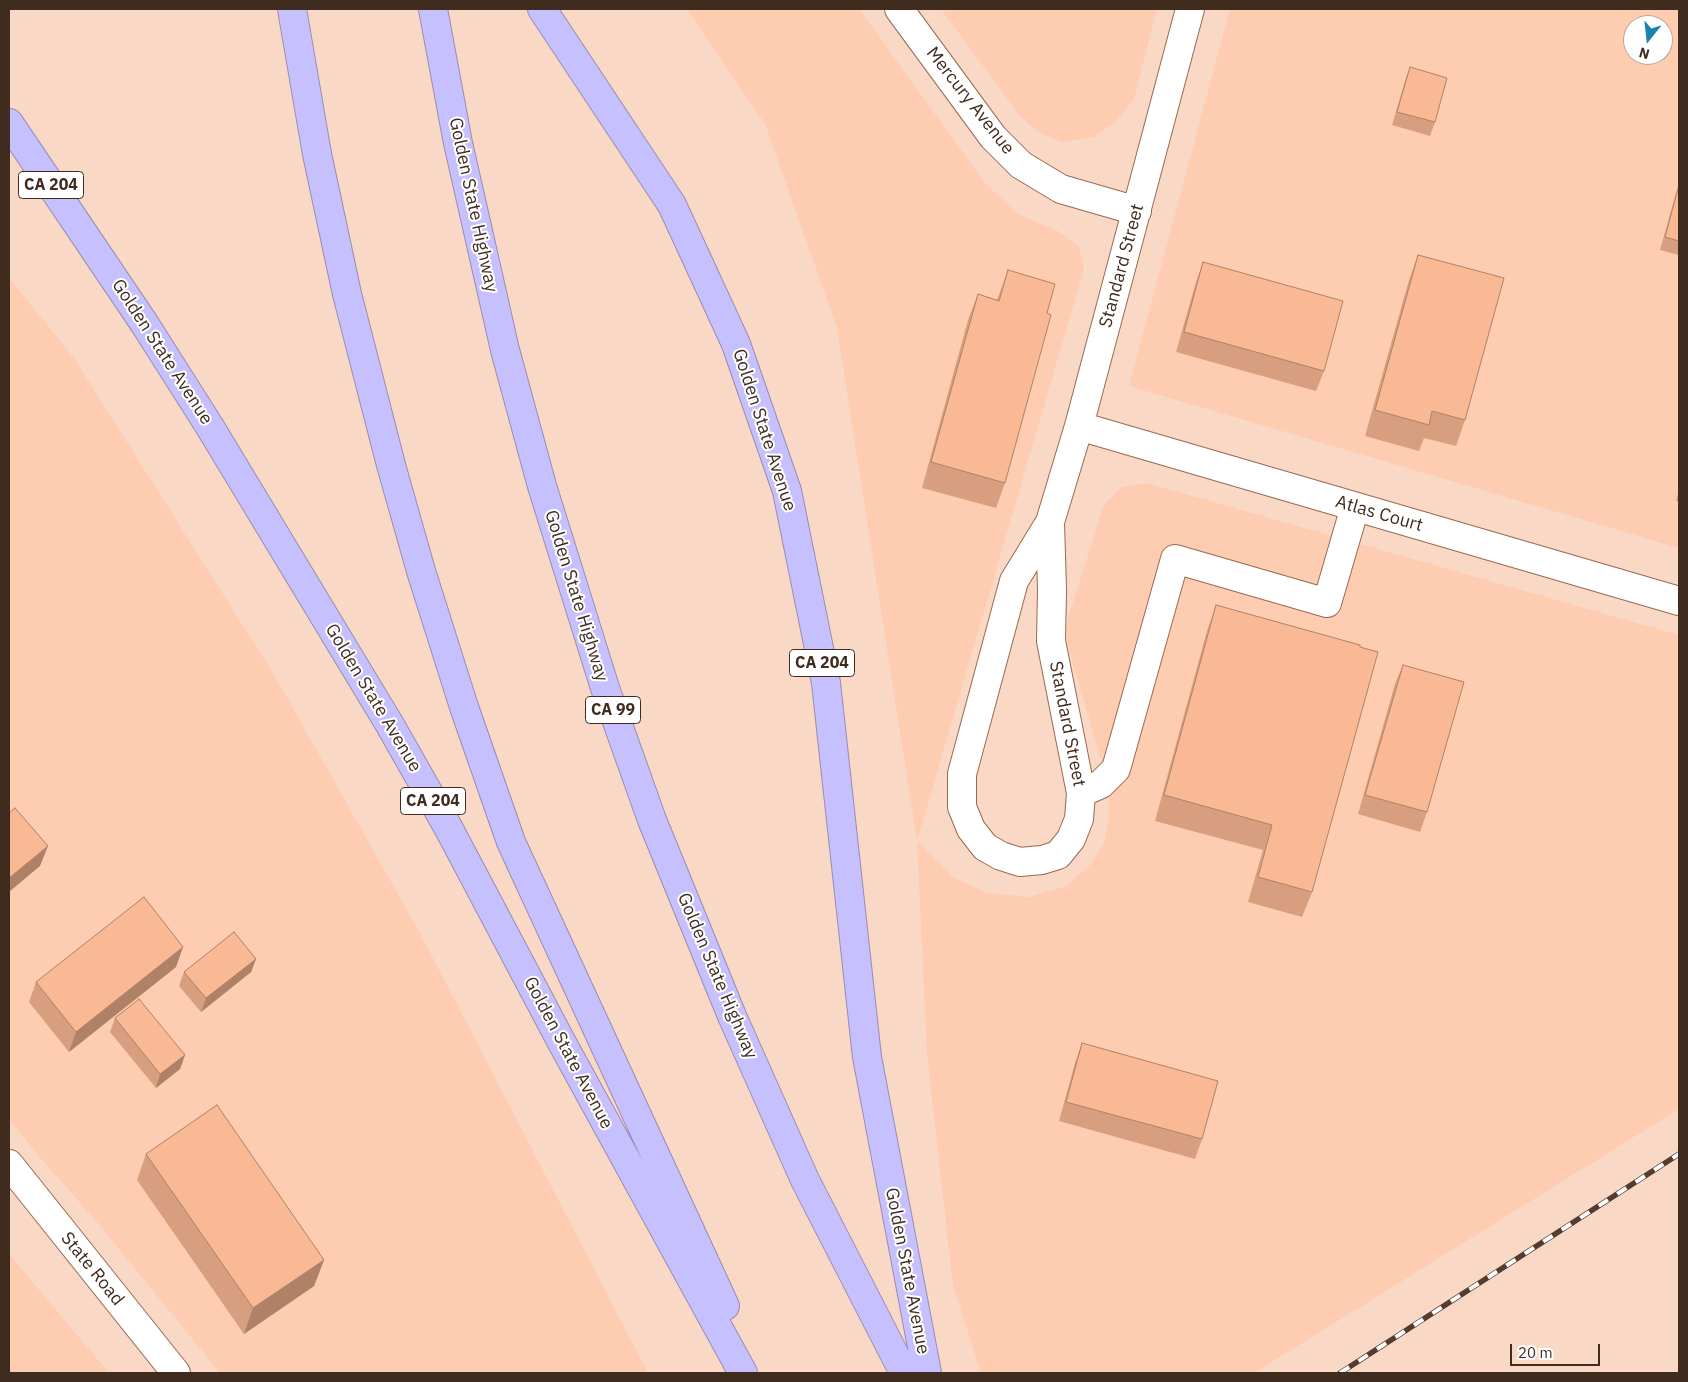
<!DOCTYPE html>
<style>
body{margin:0}
#map{position:relative;width:1688px;height:1382px;overflow:hidden;background:#fad8c6;font-family:"IBM Plex Sans",sans-serif}
canvas{display:block}
.frame{position:absolute;inset:0;border:10px solid #402b1f;pointer-events:none}
.north{position:absolute;left:1623px;top:15px;width:50px;height:50px;box-sizing:border-box;background:#fff;border:1px solid #b3aaa5;border-radius:50%;rotate:196deg;font-size:14px;font-weight:700;line-height:20px;text-align:center;color:#402b1f}
.north::after{content:'';display:block;margin:auto;width:18px;height:22px;background:#1884ac;clip-path:polygon(50% 0,100% 100%,50% 72%,0 100%)}
.scale{position:absolute;left:1510px;top:1344px;width:90px;height:22px;box-sizing:border-box;border:2px solid #402b1f;border-top:0;padding-left:6px;font-size:15px;line-height:18px;white-space:nowrap;color:#402b1f;-webkit-text-stroke:4px #fff;paint-order:stroke}
</style>
<div id="map">
<canvas width="1688" height="1382"></canvas>
<div class="frame"></div>
<div class="north">N</div>
<div class="scale">20 m</div>
</div>
<script>
const ctx = document.querySelector('canvas').getContext('2d');
ctx.lineJoin = 'round';
function paint(path, color) { ctx.fillStyle = color; ctx.fill(path, 'evenodd'); }
const poly = rows => new Path2D(rows.map(r => 'M' + r).join(''));
function strokePath(path, color, width, dash) { ctx.strokeStyle = color; ctx.lineWidth = width; ctx.lineCap = dash ? 'butt' : 'round'; ctx.setLineDash(dash || []); ctx.stroke(path); }
function label(font, color, halo, rows, align = 'center') {
  ctx.font = font + ' "IBM Plex Sans",sans-serif'; ctx.lineWidth = 4; ctx.setLineDash([]); ctx.textBaseline = 'middle'; ctx.strokeStyle = halo; ctx.fillStyle = color; for (const [text, x, y, turn = 0] of rows) {
    ctx.save(); ctx.translate(x, y); ctx.rotate((+turn || 0) * Math.PI / 180); ctx.textAlign = isNaN(turn) ? turn : align; if (halo) ctx.strokeText(text, 0, 0); ctx.fillText(text, 0, 0); ctx.restore();
  }
}
paint(poly([
 [687,9,859,9,985,183,1018,214,1058,231,1079,246,1084,269,917,841,953,877,987,893,1029,897,1066,886,1090,865,1104,844,1109,819,1109,788,1067,642,1068,618,1104,505,1122,487,1147,483,1679,635,1679,1109,1254,1373,981,1373,953,1285,927,1053,917,841,837,328,765,124],
 [941,9,1157,9,1134,99,1116,121,1094,137,1062,142,1039,133,1020,116],
 [1230,9,1679,9,1679,548,1129,386],
 [1633,25,1663,25,1663,55,1633,55],
 [9,278,74,358,276,678,421,935,648,1373,220,1373,97,1222,43,1161,9,1119],
 [9,1254,109,1373,9,1373]
]), '#feccb1');
const minor = poly([
 [899,9,993,137,1021,165,1061,189,1137,211],
 [1079,426,1679,601],
 [1050,522,1052,590,1051,641,1081,793,1079,819,1071,839,1058,855,1042,860,1020,862,1001,856,985,847,971,829,962,807,962,774,1014,581,1050,522],
 [1050,522,1079,426,1190,9],
 [1081,793,1101,784,1116,769,1175,559,1327,603,1355,507],
 [9,1164,176,1373]
]);
const highway = poly([
 [292,9,317,154,347,294,391,465,421,571,464,707,511,842,725,1306],
 [433,9,458,143,505,350,542,486,605,688,652,820,732,1016,805,1180,904,1373],
 [542,9,672,205,736,344,787,491,826,683,867,1057,927,1373],
 [9,123,144,323,210,427,390,725,449,829,561,1041,743,1373]
]);
strokePath(minor, '#9a694e', 30);
strokePath(highway, '#988cb0', 30);
strokePath(minor, '#fff', 28);
strokePath(highway, '#c7c0fe', 28);
const rail = poly([
 [1340,1373,1679,1154]
]);
strokePath(rail, '#533c30', 5.5);
strokePath(rail, '#fff', 4, [11]);
paint(poly([
 [1410,67,1435,122,1430,136,1392,125,1405,81],
 [1679,184,1679,255,1660,250,1676,193],
 [1418,255,1465,420,1456,446,1424,438,1419,451,1365,436,1409,280],
 [1203,262,1324,371,1316,391,1176,352,1196,282],
 [1008,270,1047,313,1005,483,996,508,922,488,968,320,978,294,997,300],
 [1679,490,1679,501,1676,501],
 [1216,605,1312,892,1302,917,1248,902,1263,850,1155,821,1207,631],
 [1403,665,1427,812,1420,832,1358,814,1395,684],
 [256,959,251,972,201,1012,179,986,184,972],
 [176,967,69,1052,29,1002,36,982],
 [115,1018,185,1055,180,1069,156,1088,110,1032],
 [1082,1043,1202,1139,1195,1159,1059,1121,1075,1063],
 [146,1154,324,1260,314,1286,244,1334,137,1180]
]), '#d79f80');
paint(poly([
 [48,846,40,866,9,892,9,878],
 [183,947,176,967,69,1052,76,1032],
 [256,959,251,972,201,1012,206,998],
 [185,1055,180,1069,156,1088,160,1074],
 [324,1260,314,1286,244,1334,253,1308]
]), '#af8268');
const building = poly([
 [1410,67,1447,78,1435,122,1397,112,1410,67],
 [1679,185,1679,241,1665,237,1679,185],
 [1418,255,1504,278,1465,420,1432,411,1429,425,1375,410,1418,255],
 [1203,262,1343,301,1324,371,1184,332,1203,262],
 [1008,270,1055,284,1047,313,1051,315,1005,483,931,462,978,294,999,301,1008,270],
 [1216,605,1360,645,1360,647,1378,652,1312,892,1258,877,1272,825,1164,795,1216,605],
 [1403,665,1464,682,1427,812,1365,795,1403,665],
 [15,808,48,846,9,878,9,813,15,808],
 [144,897,183,947,76,1032,36,982,144,897],
 [234,932,256,959,206,998,184,972,234,932],
 [139,999,185,1055,160,1074,115,1018,139,999],
 [1082,1043,1218,1081,1202,1139,1066,1102,1082,1043],
 [217,1105,324,1260,253,1308,146,1154,217,1105]
]);
paint(building, '#fab995');
strokePath(building, '#af8268', 1);
for (const [x, y, w] of [
 [51,185,65],
 [822,663,65],
 [613,710,55],
 [433,801,65]
]) { const box = new Path2D(); box.roundRect(x - w / 2, y - 13.5, w, 27, 4); ctx.fillStyle = '#fff'; ctx.fill(box); strokePath(box, '#402b1f', 1); }
label('bold 16px', '#402b1f', null, [
 ["CA 204",51,185],
 ["CA 204",822,663],
 ["CA 99",613,710],
 ["CA 204",433,801]
]);
label('18px', '#402b1f', '#fff', [
 ["Mercury Avenue",970,101,52],
 ["Golden State Highway",473,205,78],
 ["Standard Street",1122,266,-75],
 ["Golden State Avenue",162,352,57],
 ["Golden State Avenue",764,430,72],
 ["Atlas Court",1379,514,16],
 ["Golden State Highway",576,596,73],
 ["Golden State Avenue",373,698,59],
 ["Standard Street",1067,724,79],
 ["Golden State Highway",717,976,67],
 ["Golden State Avenue",568,1053,62],
 ["State Road",92,1269,51],
 ["Golden State Avenue",907,1271,79]
]);
</script>
